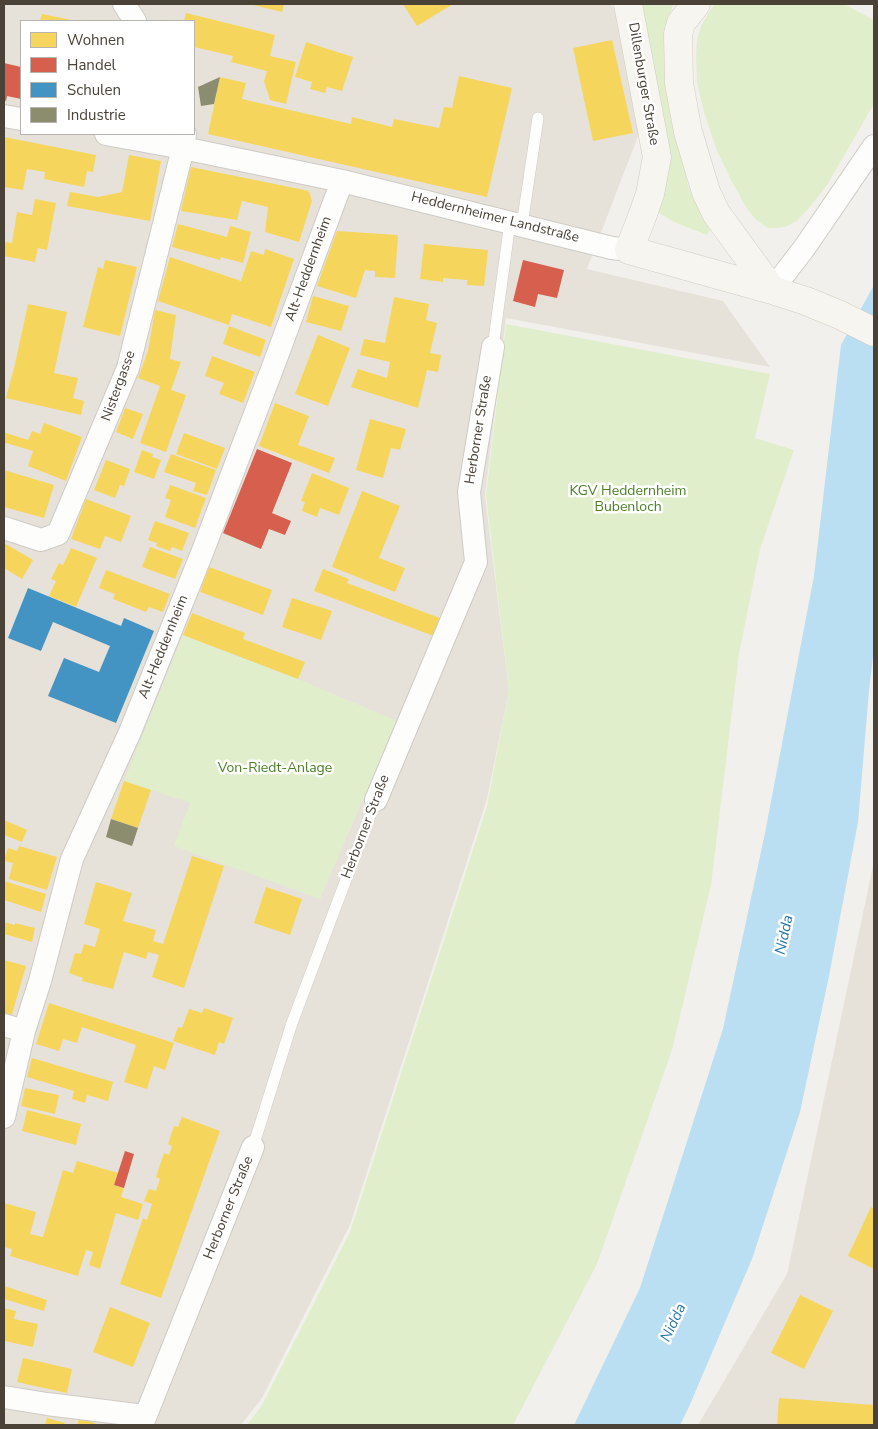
<!DOCTYPE html>
<meta charset="utf-8">
<style>
body{margin:0}
#map{position:relative;width:878px;height:1429px;overflow:hidden;background:#f2f0ec;font-family:"Nunito Sans",sans-serif}
canvas{display:block}
.frame{position:absolute;inset:0;border:5px solid #4a4237;pointer-events:none}
.legend{position:absolute;left:20px;top:20px;width:175px;height:115px;box-sizing:border-box;background:#fff;border:1px solid #b7b3af;margin:0;padding:6px 9px;list-style:none;font-size:15px;color:#4a4237}
.legend li{display:flex;align-items:center;gap:10px;height:25px}
.legend b{width:25px;border:1px solid #b7b3af}
</style>
<div id="map">
<canvas width="878" height="1429"></canvas>
<div class="frame"></div>
<ul class="legend">
<li><b style="height:14px;background:#f6d55c"></b>Wohnen</li>
<li><b style="height:14px;background:#d6604d"></b>Handel</li>
<li><b style="height:14px;background:#4393c3"></b>Schulen</li>
<li><b style="height:14px;background:#8c8c6e"></b>Industrie</li>
</ul>
</div>
<script>
const ctx = document.querySelector('canvas').getContext('2d');
ctx.lineJoin = 'round';
function paint(path, color) { ctx.fillStyle = color; ctx.fill(path, 'evenodd'); }
const poly = rows => new Path2D(rows.map(r => 'M' + r).join(''));
function strokePath(path, color, width, dash) { ctx.strokeStyle = color; ctx.lineWidth = width; ctx.lineCap = dash ? 'butt' : 'round'; ctx.setLineDash(dash || []); ctx.stroke(path); }
function label(font, color, halo, rows, align = 'center') {
  ctx.font = font + ' "Nunito Sans",sans-serif'; ctx.lineWidth = 5; ctx.setLineDash([]); ctx.textBaseline = 'middle'; ctx.strokeStyle = halo; ctx.fillStyle = color; for (const [text, x, y, turn = 0] of rows) {
    ctx.save(); ctx.translate(x, y); ctx.rotate((+turn || 0) * Math.PI / 180); ctx.textAlign = isNaN(turn) ? turn : align; if (halo) ctx.strokeText(text, 0, 0); ctx.fillText(text, 0, 0); ctx.restore();
  }
}
paint(poly([
 [4,4,610,4,621,18,640,131,587,269,723,301,770,367,506,318,485,496,509,691,487,799,350,1225,262,1398,241,1425,4,1425],
 [21,21,194,21,194,134,21,134],
 [874,861,874,1425,698,1425,787,1274]
]), '#e7e2d9');
paint(poly([
 [639,4,673,4,668,24,683,155,688,186,700,212,710,230,707,235,674,222,656,211],
 [716,4,844,4,874,20,874,104,827,185,809,208,797,221,787,226,779,228,768,228,756,220,746,207,732,182,717,151,704,112,697,82,696,58,697,40,702,24,713,6],
 [506,324,770,374,755,438,794,450,760,549,739,654,711,885,672,1050,597,1264,513,1425,247,1425,262,1405,350,1232,487,806,509,690,486,496],
 [183,635,298,679,397,721,320,899,174,846,190,803,124,781]
]), '#e1eecb');
paint(poly([
 [874,285,874,648,869,690,858,822,829,976,800,1112,752,1259,688,1409,680,1425,574,1425,640,1288,723,1029,765,833,814,576,841,345]
]), '#badef2');
paint(poly([
 [249,4,284,4,282,12],
 [403,4,453,4,417,26],
 [186,13,275,35,270,56,296,62,286,104,270,100,264,81,267,71,231,62,233,56,194,47,194,21,184,21],
 [42,14,72,20,72,21,40,21],
 [612,40,633,133,593,141,573,48],
 [306,42,353,57,342,91,327,87,325,93,310,89,312,82,295,77],
 [459,76,512,88,487,197,208,134,220,77,246,83,242,99,351,124,352,117,392,127,394,119,439,128,444,107,452,108],
 [4,137,96,155,93,172,87,171,84,187,44,179,45,172,27,169,23,190,4,187],
 [129,155,161,161,150,221,67,206,70,192,98,197,122,192],
 [191,167,309,191,312,201,299,242,265,232,268,207,242,201,237,220,181,211],
 [35,199,56,203,47,250,38,248,35,262,4,256,4,242,12,243,17,212,32,215],
 [178,224,227,237,230,226,251,232,243,263,221,257,220,260,172,247],
 [337,231,398,235,395,278,375,277,375,271,365,270,356,298,317,286],
 [424,244,488,250,484,286,467,285,467,280,443,278,443,282,420,279],
 [265,249,294,259,271,327,232,314,229,325,158,301,170,257,241,281,251,251,264,255],
 [105,260,137,267,120,336,83,327,98,267,103,269],
 [313,296,349,306,341,331,306,322],
 [394,297,429,304,426,320,437,323,430,353,441,355,438,372,427,370,418,408,351,387,358,369,387,378,390,362,360,355,364,339,385,343],
 [28,304,67,312,54,373,78,378,73,398,84,401,81,415,6,398,15,364],
 [155,310,176,315,170,359,181,362,171,390,186,395,166,452,140,443,160,386,138,378,148,351],
 [229,326,266,340,260,357,223,344],
 [318,335,350,348,328,406,295,394],
 [212,356,255,372,243,403,219,394,224,383,205,376],
 [275,403,309,416,298,445,335,458,329,473,259,446],
 [125,408,143,414,133,439,116,432],
 [370,419,406,429,400,450,391,448,383,478,356,470],
 [44,423,82,437,66,481,28,466,33,451,6,443,4,449,4,431,6,433,28,440,32,431,40,434],
 [184,433,225,448,217,469,176,454],
 [142,450,153,454,152,457,161,460,154,479,134,472],
 [171,454,216,470,207,495,193,491,196,483,164,472],
 [106,460,130,469,124,486,120,485,115,498,94,490],
 [4,470,54,485,44,518,4,507],
 [312,473,349,488,339,515,320,508,317,517,302,511,305,502,301,501],
 [170,485,206,498,195,528,165,517,171,500,165,498],
 [362,491,400,506,379,558,405,568,395,592,332,567],
 [86,499,131,516,121,542,105,536,100,549,71,539],
 [155,521,189,533,182,551,172,547,170,551,156,546,157,543,148,540],
 [4,543,33,560,22,579,4,568],
 [150,547,183,559,175,579,142,567],
 [71,548,97,558,76,607,49,596,56,581,51,579,59,563,63,565],
 [209,567,272,590,263,615,200,592],
 [323,569,349,579,347,583,445,620,439,638,314,591],
 [106,570,170,594,163,612,149,607,146,612,113,599,115,594,99,588],
 [292,598,332,611,321,640,282,627],
 [192,613,245,633,243,639,305,662,298,679,183,635],
 [124,781,151,790,138,828,111,819],
 [4,820,27,830,22,842,4,835],
 [19,846,57,857,47,890,9,879,13,863,4,861,8,848,17,851],
 [192,856,224,866,184,988,152,977,159,955,148,952,146,959,124,952,113,989,82,981,83,978,69,973,75,953,81,954,84,944,95,947,100,929,84,924,96,882,132,893,123,921,156,930,153,941,163,944],
 [4,881,46,894,41,912,4,900],
 [266,887,302,899,290,935,254,923],
 [4,922,15,925,15,923,35,928,32,942,4,934],
 [4,960,26,966,10,1021,4,1020],
 [49,1003,174,1043,165,1070,154,1066,147,1089,124,1082,136,1045,82,1027,77,1043,63,1039,59,1051,36,1044],
 [204,1008,233,1018,224,1044,219,1042,215,1055,173,1041,178,1027,182,1028,189,1009,202,1013],
 [32,1058,113,1082,108,1101,87,1095,85,1103,72,1099,74,1091,27,1077],
 [25,1088,59,1095,55,1114,21,1106],
 [27,1110,81,1124,76,1145,22,1131],
 [182,1117,220,1131,161,1298,120,1284,143,1218,147,1220,152,1204,144,1201,149,1189,156,1191,160,1179,156,1177,164,1153,169,1155,172,1146,168,1144,174,1126,178,1127],
 [77,1161,118,1173,114,1185,124,1188,121,1197,143,1204,138,1220,116,1213,100,1269,89,1265,93,1252,86,1250,78,1276,10,1256,12,1249,4,1247,4,1203,36,1212,30,1234,43,1237,63,1170,73,1173],
 [871,1207,874,1209,874,1269,848,1256],
 [4,1286,47,1300,44,1311,4,1299],
 [800,1295,833,1311,804,1369,771,1353],
 [110,1307,150,1323,133,1367,93,1352],
 [4,1308,16,1311,14,1319,38,1324,33,1347,4,1341],
 [23,1358,72,1369,67,1393,17,1382],
 [779,1398,874,1405,874,1425,777,1425],
 [80,1417,99,1425,77,1425],
 [47,1418,65,1423,64,1425,45,1425]
]), '#f6d55c');
paint(poly([
 [4,63,21,67,21,99,7,96,6,101,4,100],
 [523,260,564,270,557,298,538,294,535,307,513,301],
 [257,449,292,463,272,513,291,521,285,535,269,529,261,549,223,533],
 [125,1151,134,1154,124,1188,114,1185]
]), '#d6604d');
paint(poly([
 [28,588,121,626,124,618,154,631,116,723,48,696,64,658,99,672,110,646,53,622,41,651,8,638]
]), '#4393c3');
paint(poly([
 [220,77,214,104,201,106,198,87],
 [111,819,138,828,132,846,106,837]
]), '#8c8c6e');
const lane = poly([
 [522,225,538,118],
 [493,347,510,222],
 [253,1147,292,1023,376,800]
]);
const street = poly([
 [124,4,135,21],
 [4,116,21,119],
 [106,134,183,148,342,181,612,248,629,250],
 [772,290,805,247,874,146],
 [4,528,41,540,58,534,128,368,183,148,185,134],
 [376,800,476,562,469,492,493,347],
 [4,1025,24,1031],
 [4,1117,24,1031,40,981,72,859,130,732,202,553,274,364,342,181],
 [4,1397,47,1404,145,1416],
 [142,1425,253,1147]
]);
const secondary = poly([
 [628,4,657,157,650,194,642,217,629,250,772,290,806,301,840,315,874,332],
 [696,4,681,23,678,34,679,83,688,132,706,192,716,213,772,290]
]);
strokePath(lane, '#cecbc6', 12);
strokePath(street, '#cecbc6', 24);
strokePath(secondary, '#d2cdc2', 29);
strokePath(lane, '#fdfdfc', 11);
strokePath(street, '#fdfdfc', 22);
strokePath(secondary, '#f7f5ef', 28);
label('14px', '#4a4237', '#fff', [
 ["Dillenburger Straße",643,84,80],
 ["Heddernheimer Landstraße",495,218,14],
 ["Alt-Heddernheim",309,269,-70],
 ["Nistergasse",119,386,-70],
 ["Herborner Straße",479,430,-81],
 ["Alt-Heddernheim",164,647,-68],
 ["Herborner Straße",366,827,-69],
 ["Herborner Straße",229,1208,-68]
]);
label('14px', '#4b8025', '#fff', [
 ["KGV Heddernheim",628,492],
 ["Bubenloch",628,508],
 ["Von-Riedt-Anlage",275,769]
]);
label('italic 15px', '#2678ac', '#fff', [
 ["Nidda",785,935,-78],
 ["Nidda",674,1323,-65]
]);
</script>
